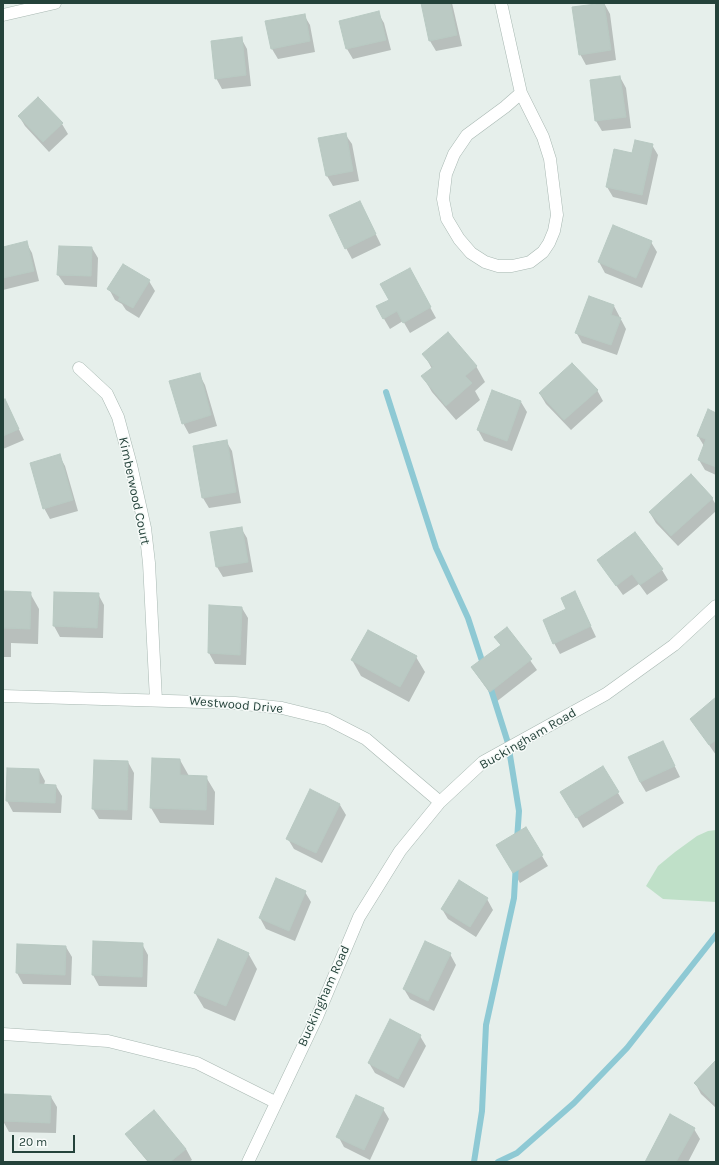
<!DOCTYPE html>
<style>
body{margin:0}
#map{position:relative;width:719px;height:1165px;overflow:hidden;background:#e6efeb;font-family:Karla,sans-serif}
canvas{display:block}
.frame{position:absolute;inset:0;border:4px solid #24423a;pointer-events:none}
.scale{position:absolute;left:12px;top:1135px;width:63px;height:18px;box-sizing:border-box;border:2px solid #24423a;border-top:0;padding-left:5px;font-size:12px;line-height:14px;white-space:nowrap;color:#24423a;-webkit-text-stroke:3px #f7fbf9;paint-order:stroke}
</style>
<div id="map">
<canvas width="719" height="1165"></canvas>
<div class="frame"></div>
<div class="scale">20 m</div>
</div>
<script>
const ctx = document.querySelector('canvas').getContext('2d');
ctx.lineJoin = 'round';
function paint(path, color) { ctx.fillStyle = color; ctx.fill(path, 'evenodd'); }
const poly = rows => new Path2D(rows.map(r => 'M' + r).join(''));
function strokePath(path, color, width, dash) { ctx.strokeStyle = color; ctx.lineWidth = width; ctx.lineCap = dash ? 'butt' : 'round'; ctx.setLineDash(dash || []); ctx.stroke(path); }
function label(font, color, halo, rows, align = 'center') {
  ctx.font = font + ' Karla,sans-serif'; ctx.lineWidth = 3; ctx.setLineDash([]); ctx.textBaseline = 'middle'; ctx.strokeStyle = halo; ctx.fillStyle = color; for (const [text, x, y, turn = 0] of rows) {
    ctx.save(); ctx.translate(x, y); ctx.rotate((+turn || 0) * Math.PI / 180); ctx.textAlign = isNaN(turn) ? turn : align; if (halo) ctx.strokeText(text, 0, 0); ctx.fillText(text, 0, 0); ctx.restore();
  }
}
paint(poly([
 [716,830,716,902,663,899,646,886,658,866,675,852,697,836,708,831]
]), '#bfe0c8');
paint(poly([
 [422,3,452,3,462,46,436,51,430,41],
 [604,3,610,14,616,60,586,65,580,54],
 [378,13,384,23,391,50,353,59,347,49],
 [304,15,310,25,315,52,278,59,272,49],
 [241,38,247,49,251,86,222,89,216,78],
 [620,77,626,88,631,128,602,131,596,121,591,81],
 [19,116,62,124,68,134,49,152,25,126],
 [345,134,352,144,359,181,333,186,327,176],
 [652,145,658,155,647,205,613,197,607,187],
 [365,212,381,245,352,259,346,248],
 [614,226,651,242,657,252,642,288,605,273,599,262],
 [26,242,32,253,39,281,3,290,3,248],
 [92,248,98,258,97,287,65,285,58,275],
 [415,280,436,318,410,333,403,321,390,329,377,307,390,300],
 [149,281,155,291,139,318,126,310,122,304,115,300,109,289],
 [589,297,614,306,626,329,617,355,582,343,576,332],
 [424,354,476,366,485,382,475,391,480,400,456,420,432,392,423,377,432,369],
 [199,374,205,385,217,426,189,434,183,423],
 [597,390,603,401,571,430,546,404,540,394],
 [5,400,24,440,3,449,3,401],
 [521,402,527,412,512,451,484,441,478,430],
 [716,414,716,475,705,470,699,460,704,446,698,436],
 [226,441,232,451,241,503,209,508,203,498],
 [59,455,65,466,78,511,50,519,44,508],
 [712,498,716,505,716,511,678,546,656,523,650,513],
 [241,528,247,538,253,572,223,577,217,567],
 [598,560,662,570,668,580,647,595,639,584,623,595],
 [3,592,30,593,39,609,38,644,11,643,11,657,3,657],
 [55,593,98,594,104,605,103,638,60,637,54,626],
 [575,593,596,637,560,654,554,643],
 [210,606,242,608,248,618,246,665,215,664,209,653],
 [507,628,537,670,496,702,472,668,501,646,495,637],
 [416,657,425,672,409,702,361,676,352,660],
 [716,698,716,755,691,719],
 [663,742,680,777,646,792,640,782],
 [180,760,189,776,206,777,215,792,214,825,160,823,151,808],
 [128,762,134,773,132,820,99,819,93,809],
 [603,768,624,803,583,828,562,792],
 [8,769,39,770,45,781,44,785,56,786,62,796,61,813,13,812,7,801],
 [311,791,340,805,346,815,322,863,294,849,288,839],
 [526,829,548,866,520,883,498,845],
 [305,892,311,902,295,941,266,929,260,918],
 [487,899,493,910,476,937,448,919,442,909],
 [94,942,142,944,148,955,147,987,99,986,93,975],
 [18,945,66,947,72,957,71,985,23,984,17,973],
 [248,953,257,969,235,1021,204,1008,195,993],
 [450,954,456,965,434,1011,410,999,404,989],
 [420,1036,426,1046,404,1088,375,1073,369,1063],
 [716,1062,716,1108,701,1094,695,1083],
 [4,1095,51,1097,57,1107,56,1133,9,1132,3,1121],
 [383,1109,389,1119,370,1160,344,1147,338,1136],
 [694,1129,700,1139,688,1162,646,1162],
 [127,1134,186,1149,192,1160,189,1162,148,1162,133,1144]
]), '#0003');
strokePath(poly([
 [386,392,436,548,468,618,484,667],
 [489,683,508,743,519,811,517,840],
 [474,1162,482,1111,486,1025,514,898,516,863],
 [498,1162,517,1153,574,1103,627,1048,716,935]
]), '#8ec9d4', 6);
const building = poly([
 [421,3,450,3,457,35,429,41,421,3],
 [604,3,611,50,579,55,572,7,604,3],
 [379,11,386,40,346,49,339,21,379,11],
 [305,14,310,41,271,49,265,21,305,14],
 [242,37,246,75,215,79,211,41,242,37],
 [620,76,626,117,595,121,590,80,620,76],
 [38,97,63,123,43,142,18,116,38,97],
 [346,133,353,171,326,176,318,138,346,133],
 [635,140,653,144,642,195,606,187,614,149,632,153,635,140],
 [360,201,376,234,345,249,329,215,360,201],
 [613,225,652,241,636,278,598,262,613,225],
 [27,241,34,271,3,278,3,247,27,241],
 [59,246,92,247,91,276,57,275,59,246],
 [123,264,150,280,133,308,118,300,120,297,107,289,123,264],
 [410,268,431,307,403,323,397,311,383,319,376,306,389,300,380,284,410,268],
 [589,296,614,305,611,315,621,318,611,345,575,333,589,296],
 [448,332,477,366,465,376,472,383,446,406,421,376,433,367,422,354,448,332],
 [572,363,598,390,564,420,539,393,572,363],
 [200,373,211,415,182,424,169,381,200,373],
 [492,390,521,401,507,441,477,430,492,390],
 [5,399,19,429,3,436,3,400,5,399],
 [708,409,716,413,716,467,698,460,706,439,697,436,708,409],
 [227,440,236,492,202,498,193,446,227,440],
 [60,454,73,500,43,509,30,463,60,454],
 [691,474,713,498,671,536,649,512,691,474],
 [242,527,248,562,216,567,210,532,242,527],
 [635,532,663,569,640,585,632,574,616,586,597,560,635,532],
 [3,591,31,592,30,629,3,628,3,591],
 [575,591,591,626,553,644,543,620,566,609,561,598,575,591],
 [54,592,99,593,97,628,53,626,54,592],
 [209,605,242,607,240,655,208,653,209,605],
 [507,627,532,659,490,692,471,667,501,645,494,637,507,627],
 [368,630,417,656,400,687,351,660,368,630],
 [716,697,716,740,709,745,690,719,716,697],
 [663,741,675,766,640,782,628,757,663,741],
 [152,758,180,759,180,775,207,776,206,810,150,808,152,758],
 [94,760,128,761,127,810,92,809,94,760],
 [603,766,619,792,576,818,560,792,603,766],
 [7,768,39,769,39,784,56,785,55,803,6,801,7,768],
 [310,789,340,804,316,853,286,839,310,789],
 [526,827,543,855,513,873,496,845,526,827],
 [276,878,306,891,289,931,259,918,276,878],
 [459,880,488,898,470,927,441,909,459,880],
 [218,939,249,953,226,1006,194,993,218,939],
 [93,941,143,943,142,977,92,975,93,941],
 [425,941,451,953,428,1001,403,989,425,941],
 [17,944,66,946,65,975,16,973,17,944],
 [390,1019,421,1035,398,1079,368,1063,390,1019],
 [716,1060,716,1105,694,1083,716,1060],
 [3,1094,51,1096,50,1123,3,1121,3,1094],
 [356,1095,384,1108,364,1150,336,1137,356,1095],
 [154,1110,186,1149,170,1162,149,1162,125,1134,154,1110],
 [670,1114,695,1128,676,1162,645,1162,670,1114]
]);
paint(building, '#bbcac4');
strokePath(building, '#b8c9c2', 1);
const minor = poly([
 [501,3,521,93,543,137,550,159,557,215,554,231,549,243,543,252,530,262,512,266,498,266,485,262,471,253,459,239,447,219,443,199,446,174,454,154,467,135,505,107,521,93],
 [3,15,55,3],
 [79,368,107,394,118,417,131,465,145,528,149,563,156,700],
 [3,696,235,703,282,708,327,719,366,739,440,802],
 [3,1034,108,1041,197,1063,275,1102],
 [248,1162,317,1017,359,917,400,851,440,802,483,762,606,694,674,645,716,606]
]);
strokePath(minor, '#a8b8b2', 13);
strokePath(minor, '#fff', 12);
label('13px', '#24423a', '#f7fbf9', [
 ["Kimberwood Court",134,491,78],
 ["Westwood Drive",236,705,5],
 ["Buckingham Road",528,739,-30],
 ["Buckingham Road",324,996,-66]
]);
</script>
